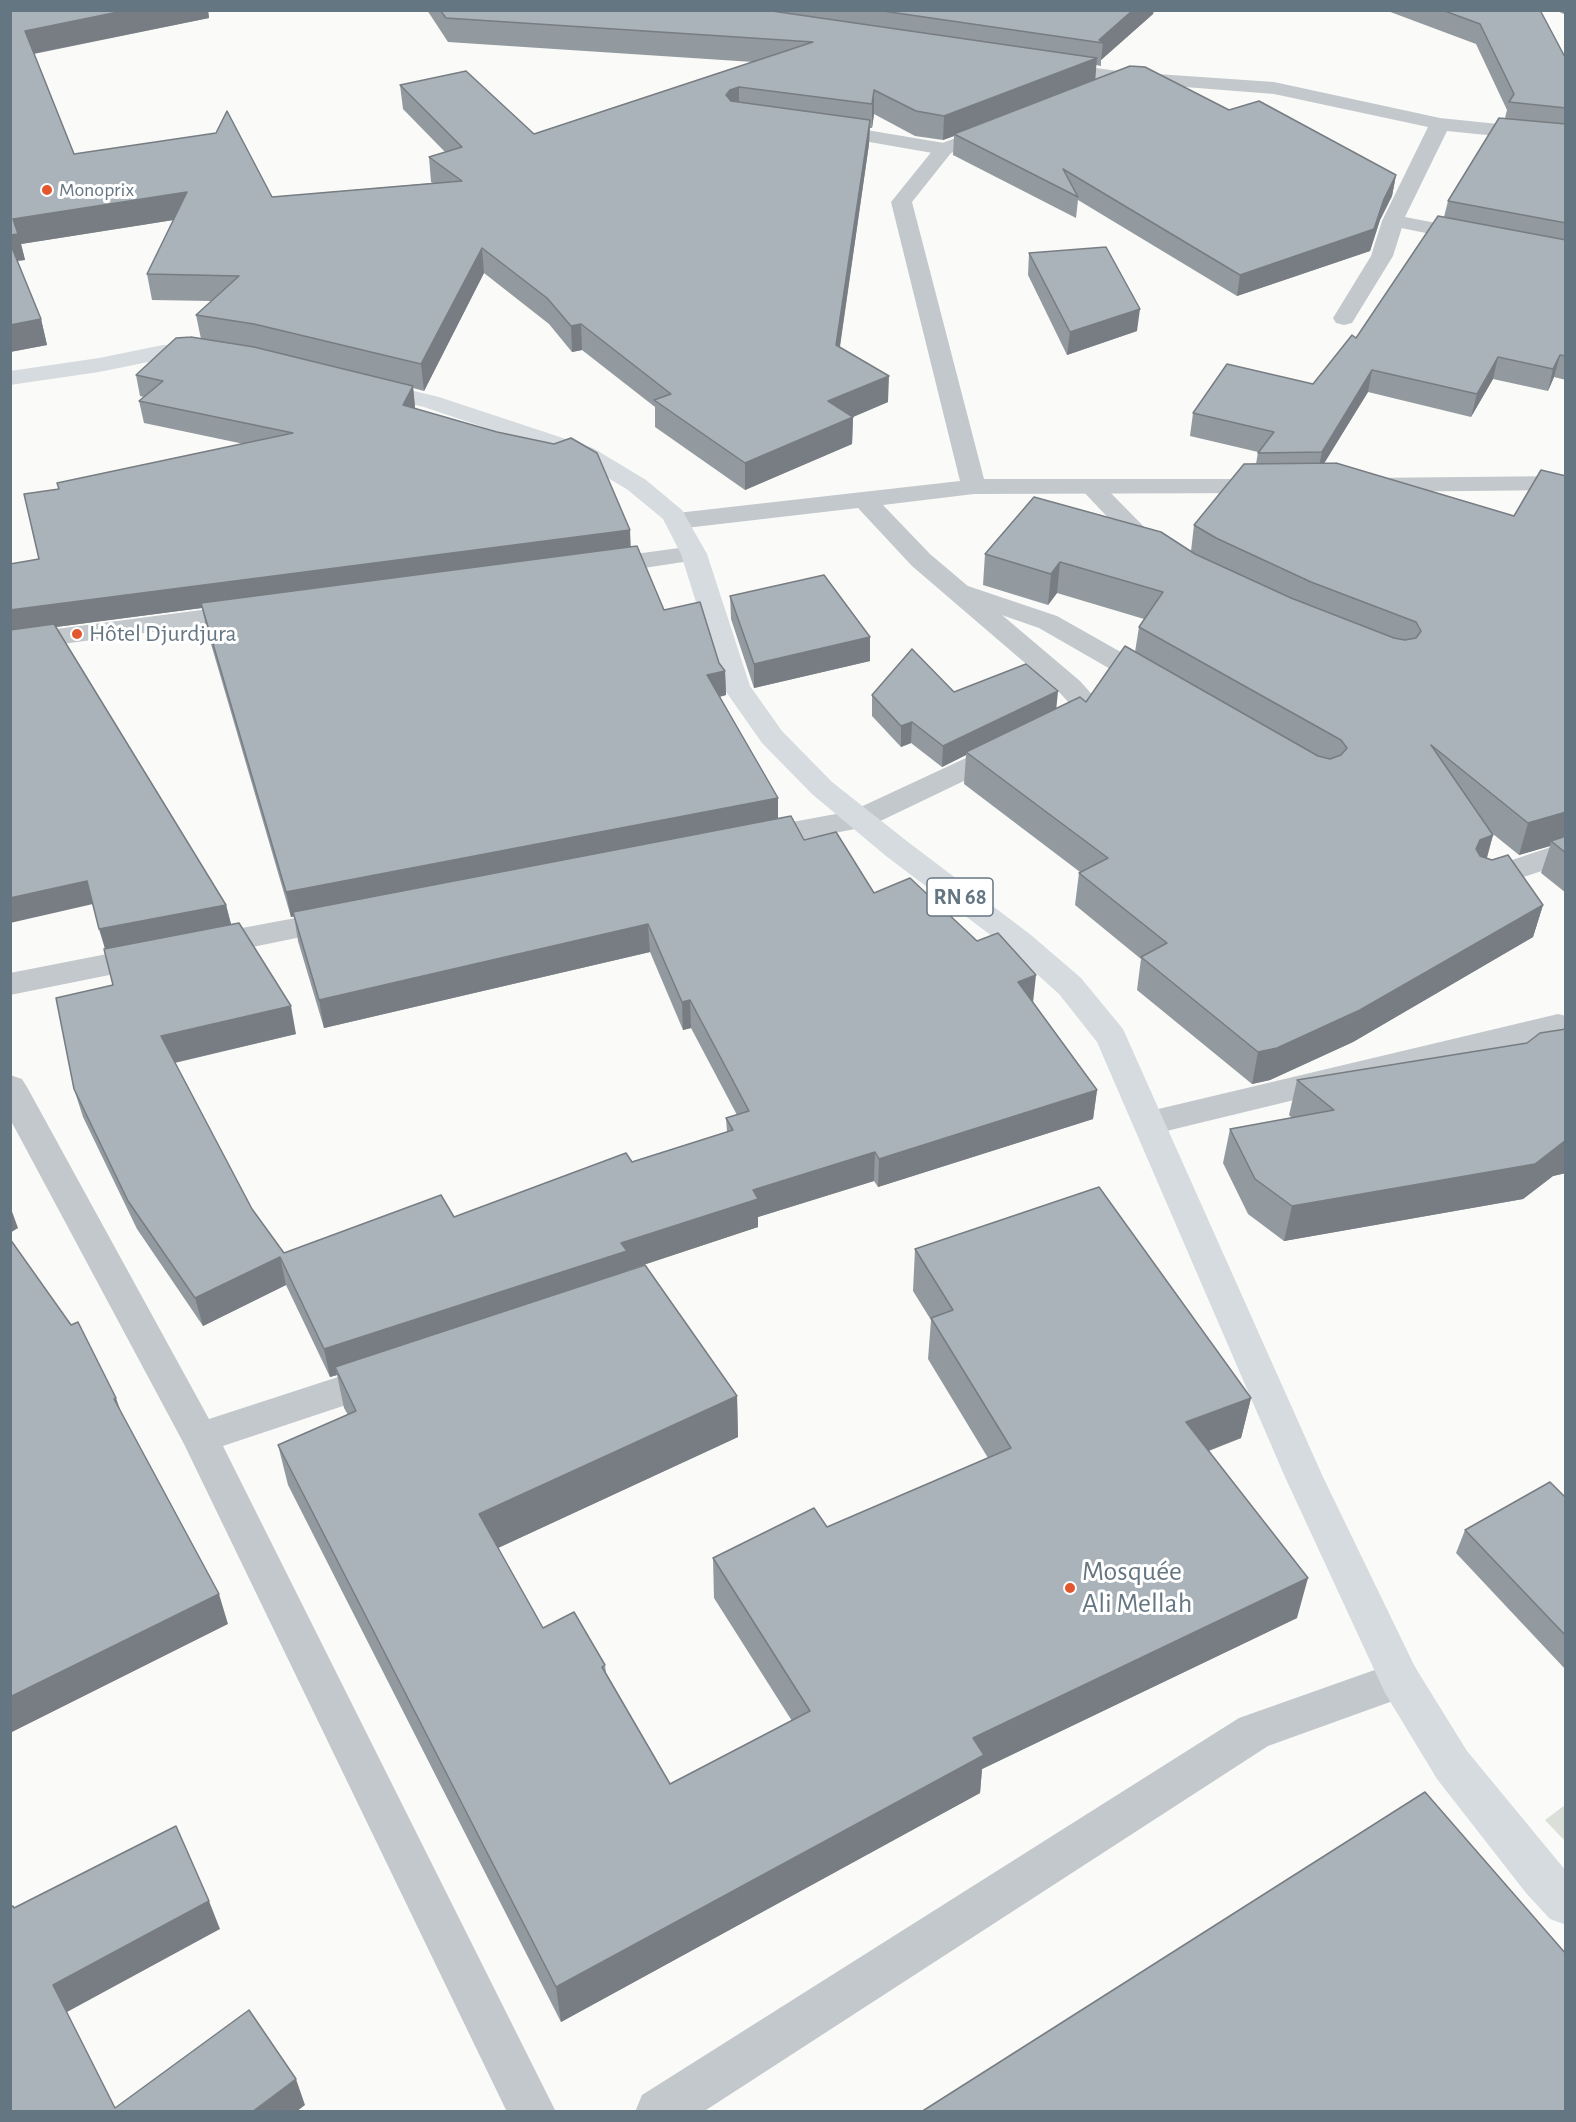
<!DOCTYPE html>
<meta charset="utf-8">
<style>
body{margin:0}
#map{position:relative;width:1576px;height:2122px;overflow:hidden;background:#fafaf8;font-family:"Alegreya Sans",sans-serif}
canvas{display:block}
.frame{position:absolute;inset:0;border:12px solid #657683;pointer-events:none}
</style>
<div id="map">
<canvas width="1576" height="2122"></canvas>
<div class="frame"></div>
</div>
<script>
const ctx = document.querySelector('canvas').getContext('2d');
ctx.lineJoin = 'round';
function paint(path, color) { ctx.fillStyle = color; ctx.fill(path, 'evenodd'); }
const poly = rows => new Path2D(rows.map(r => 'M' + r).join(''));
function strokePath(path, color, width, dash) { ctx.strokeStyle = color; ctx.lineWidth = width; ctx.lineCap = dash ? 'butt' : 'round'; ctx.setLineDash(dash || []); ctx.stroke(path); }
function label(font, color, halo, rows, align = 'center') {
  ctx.font = font + ' "Alegreya Sans",sans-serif'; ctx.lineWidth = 6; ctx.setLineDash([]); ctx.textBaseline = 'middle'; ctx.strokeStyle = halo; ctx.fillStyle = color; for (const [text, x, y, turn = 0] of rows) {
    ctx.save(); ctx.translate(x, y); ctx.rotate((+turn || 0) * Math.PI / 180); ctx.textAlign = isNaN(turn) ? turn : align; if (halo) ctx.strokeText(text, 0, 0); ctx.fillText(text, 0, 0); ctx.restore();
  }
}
paint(poly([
 [1565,1805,1565,1841,1545,1820]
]), '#dadfd7');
paint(poly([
 [1050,62,1126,72,1133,74,1136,78,1133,82,1126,84,1043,72,1040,68,1043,64,1050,62],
 [825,123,944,143,951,145,954,149,951,153,944,155,818,133,815,129,818,125,825,123],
 [1393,215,1400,217,1404,221,1393,256,1352,323,1344,325,1336,323,1333,318,1371,256,1382,221,1386,217,1393,215],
 [1090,479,1099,481,1155,538,1170,547,1174,552,1170,557,1161,560,1152,557,1137,548,1078,486,1081,481,1090,479],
 [956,582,1057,616,1165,677,1169,683,1165,689,1155,691,1145,689,1039,628,947,596,943,590,947,584,956,582],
 [1558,1014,1566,1016,1566,1038,1558,1036,1150,1135,1138,1132,1133,1123,1138,1114,1150,1111,1558,1014]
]), '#c3c8cc');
paint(poly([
 [1128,72,1274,82,1440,118,1566,131,1566,143,1447,131,1405,217,1566,248,1566,261,1386,225,1382,221,1428,127,1274,94,1121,82,1118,78,1121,74,1128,72],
 [996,123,1003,125,1006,129,1003,133,951,153,912,202,984,479,1270,479,1279,481,1282,486,1279,491,1270,493,974,494,883,505,930,554,1080,681,1096,699,1100,705,1096,711,1068,731,1058,734,1048,731,1044,725,1048,719,1070,704,1060,693,912,566,858,508,677,529,668,526,664,521,668,516,677,513,960,481,891,202,937,145,996,123],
 [1566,476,1566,490,1364,492,1355,490,1352,485,1355,480,1364,478,1566,476],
 [694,546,703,549,707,554,703,559,598,575,589,573,585,567,589,561,598,559,694,546],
 [247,604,256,606,260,612,256,618,10,651,10,635,247,604],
 [1006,741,1016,744,1020,750,1016,756,870,826,754,849,743,846,739,839,743,832,754,829,852,811,996,744,1006,741],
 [1566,842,1566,863,1484,890,1473,887,1469,880,1473,873,1566,842],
 [339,910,350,913,355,920,350,927,204,957,193,953,188,946,193,939,204,935,339,910],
 [153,945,164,948,169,956,164,964,10,995,10,973,153,945],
 [10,1075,22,1079,27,1087,209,1419,384,1362,397,1366,403,1377,397,1388,223,1446,556,2112,507,2112,184,1444,10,1119,10,1075],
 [1400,1661,1415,1667,1421,1680,1415,1693,1268,1746,703,2112,635,2112,642,2095,1239,1718,1400,1661]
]), '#c3c8cc');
paint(poly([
 [204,344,212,346,216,351,212,356,163,359,99,372,10,385,10,371,99,358,163,345,204,344],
 [372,381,439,397,593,448,646,480,682,510,707,554,750,686,782,731,832,782,908,842,1031,935,1081,978,1123,1029,1323,1477,1415,1667,1467,1751,1566,1871,1566,1925,1550,1919,1526,1893,1437,1779,1385,1693,1285,1477,1097,1042,1059,994,1009,949,886,856,812,794,762,743,722,686,681,554,663,519,628,490,575,458,424,407,364,393,360,388,364,383,372,381]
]), '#d6dbdf');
paint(poly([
 [10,10,208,10,209,18,34,54,74,154,272,197,433,183,431,182,429,157,445,152,403,109,400,85,534,134,753,62,448,42,427,10,1154,10,1153,14,1101,60,1101,66,1096,65,1095,80,1229,110,1396,175,1392,196,1380,220,1370,251,1237,296,1078,200,1076,218,953,155,954,136,943,140,915,136,874,114,872,128,870,128,869,144,840,347,888,402,853,417,852,444,745,490,655,427,655,407,582,350,572,352,549,324,484,273,424,391,413,388,415,408,631,547,664,610,719,663,725,671,726,695,720,697,778,798,778,818,804,840,874,893,1033,1003,1097,1090,1093,1119,878,1187,874,1181,758,1217,758,1227,628,1270,737,1396,738,1437,498,1548,543,1628,605,1665,606,1673,670,1784,792,1721,714,1598,713,1558,827,1527,988,1458,928,1359,931,1320,913,1291,915,1249,1251,1398,1241,1438,1209,1451,1297,1618,982,1769,980,1793,561,2022,288,1485,278,1445,348,1415,344,1408,337,1375,330,1377,286,1285,203,1326,137,1229,83,1117,74,1089,113,985,105,949,39,559,59,489,57,483,244,444,144,423,139,401,144,397,140,396,136,375,201,339,196,315,211,301,152,300,147,274,174,220,21,244,25,260,17,261,41,319,47,345,10,352],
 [202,608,206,627,291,917,294,916,298,941,324,1028,650,952,683,1030,691,1028,737,1115,726,1118,727,1132,454,1217,284,1253,252,1209,175,1063,296,1034,231,924,226,905,56,627],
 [1385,10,1540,10,1566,59,1566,380,1554,377,1548,391,1493,379,1471,417,1368,392,1324,463,1514,516,1566,476,1566,893,1541,873,1550,846,1519,855,1493,834,1493,835,1487,858,1543,905,1533,937,1353,1042,1270,1080,1252,1084,1137,990,1141,959,1075,905,1079,873,1080,872,964,784,966,755,942,767,911,743,901,747,872,716,872,695,954,692,1057,708,1086,702,1135,652,1139,627,1144,619,1057,593,1048,605,983,585,985,554,1191,551,1194,525,1256,464,1258,452,1190,436,1193,413,1313,384,1356,338,1444,217,1448,201,1505,118,1507,110,1476,44],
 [1555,10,1566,10,1566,15],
 [1029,253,1137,331,1067,355,1028,275],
 [730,596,870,637,870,661,754,688,731,619],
 [1566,1029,1566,1173,1553,1176,1523,1199,1284,1241,1248,1214,1223,1163,1230,1129,1292,1118,1289,1115,1297,1080,1527,1043],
 [1566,1498,1566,1670,1456,1553,1465,1530]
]), '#929a9f');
paint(poly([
 [128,10,208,10,209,18,31,54,25,31],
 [1133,10,1154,10,1153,14,1101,60,1103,43,1099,40],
 [1097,58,1095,82,954,134,954,136,943,140,944,116],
 [739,87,739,111,726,95,730,90],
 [874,90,874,114,872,128,872,104],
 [870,120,869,144,836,372,836,345],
 [1396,175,1392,196,1380,220,1370,251,1237,296,1240,275,1384,199],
 [187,192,192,217,21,244,25,260,14,261,10,248,10,235,13,219],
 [482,248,484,273,424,391,421,364],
 [1140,309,1137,331,1067,355,1070,332],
 [41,319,47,345,10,352,10,325],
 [581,324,582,350,572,352,571,326],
 [1560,355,1554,377,1548,391,1553,369],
 [1498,357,1493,379,1471,417,1477,394],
 [1372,370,1368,392,1317,475,1322,452],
 [889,376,888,402,827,428,828,401],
 [413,386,415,407,406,426,403,405],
 [853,417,852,444,745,490,745,463],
 [630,530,631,552,10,633,10,610],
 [1060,562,1057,593,1048,605,1051,574],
 [870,637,870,661,754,688,754,664],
 [725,671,726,695,708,699,707,675],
 [1058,691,1056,712,966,752,966,755,942,767,943,746],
 [912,722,911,743,901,747,901,726],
 [778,798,778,823,291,917,286,892],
 [1566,812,1566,841,1551,841,1550,846,1519,855,1528,823],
 [1493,835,1484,867,1476,849,1480,840],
 [87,881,93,904,10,923,10,898],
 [226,905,232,928,106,952,99,929],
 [1543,905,1533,937,1353,1042,1270,1080,1252,1084,1258,1052],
 [648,924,650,952,324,1028,319,1000],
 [1036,975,1033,1003,1018,982],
 [690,1000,691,1028,683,1030,682,1002],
 [291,1006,296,1034,168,1064,161,1036],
 [1097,1090,1093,1119,878,1187,879,1159],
 [1566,1140,1566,1173,1553,1176,1523,1199,1284,1241,1292,1206],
 [875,1152,874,1181,758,1217,758,1227,628,1270,629,1279,335,1367,337,1375,330,1377,324,1349,621,1243,753,1190],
 [10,1206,18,1228,10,1233],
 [280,1257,286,1285,203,1326,195,1298],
 [737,1396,738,1437,485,1554,479,1514],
 [116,1398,127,1429,114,1399],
 [1251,1398,1241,1438,1178,1462,1186,1422],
 [1308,1578,1297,1618,982,1769,980,1793,561,2022,556,1987,973,1738],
 [219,1594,228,1624,10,1733,10,1697],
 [209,1901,220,1929,67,2012,53,1985],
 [296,2079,305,2105,296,2112,252,2112]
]), '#777d82');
const building = poly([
 [10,10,128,10,25,31,74,154,216,133,227,111,272,197,462,181,429,157,462,147,400,85,466,71,534,134,813,42,446,18,440,10,765,10,1097,58,944,116,916,111,874,90,872,104,739,87,730,90,726,95,731,101,870,120,836,345,889,376,828,401,853,417,745,463,654,400,671,394,581,324,571,326,547,298,482,248,421,364,254,324,196,315,239,276,147,274,187,192,13,219,18,234,10,235,10,10],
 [876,10,1133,10,1099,40,1103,43,876,10],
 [1442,10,1540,10,1566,59,1566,108,1509,102,1514,94,1480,24,1442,10],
 [1130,66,1145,67,1229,110,1259,101,1396,175,1384,199,1374,229,1240,275,1063,169,1078,197,954,134,1130,66],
 [1499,118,1566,124,1566,223,1448,201,1499,118],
 [1438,216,1566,240,1566,356,1560,355,1553,369,1498,357,1477,394,1372,370,1322,452,1258,453,1274,432,1193,413,1227,364,1313,384,1352,335,1356,338,1438,216],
 [10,243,41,319,10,325,10,243],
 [1106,247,1140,309,1070,332,1029,253,1106,247],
 [191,337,254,347,413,386,403,405,497,432,554,444,571,438,597,453,630,530,10,610,10,564,39,559,24,494,59,489,57,483,293,433,139,401,163,381,136,375,176,338,191,337],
 [1336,463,1514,516,1541,470,1566,476,1566,812,1528,823,1431,745,1493,835,1480,840,1476,849,1480,856,1492,860,1508,855,1543,905,1360,1010,1277,1048,1258,1052,1141,957,1167,943,1079,873,1108,858,966,752,1080,697,1086,702,1125,646,1318,756,1330,759,1341,755,1347,748,1341,740,1139,627,1163,592,1060,562,1051,574,985,554,1034,497,1161,532,1195,554,1291,598,1394,638,1405,640,1416,638,1421,631,1416,622,1311,582,1216,538,1194,525,1244,464,1336,463],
 [637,546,664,610,700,602,719,663,725,671,707,675,778,798,286,892,201,603,637,546],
 [824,575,870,637,754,664,730,596,824,575],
 [54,624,226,905,99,929,87,881,10,898,10,630,54,624],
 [912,649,954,692,1026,664,1058,691,943,746,912,722,901,726,872,695,912,649],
 [791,816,804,840,836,832,874,893,910,878,977,941,998,933,1036,975,1018,982,1097,1090,879,1159,875,1152,753,1190,758,1199,621,1243,627,1251,324,1349,280,1257,195,1298,128,1201,74,1089,56,998,113,985,104,949,239,923,291,1006,161,1036,252,1209,284,1253,441,1195,454,1217,626,1153,632,1162,733,1130,726,1118,749,1111,690,1000,682,1002,648,924,319,1000,293,912,791,816],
 [1566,836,1566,853,1551,841,1566,836],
 [1566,1029,1566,1140,1535,1164,1292,1206,1255,1179,1230,1129,1334,1110,1297,1080,1527,1043,1540,1033,1566,1029],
 [1099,1187,1251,1398,1186,1422,1308,1578,973,1738,984,1755,556,1987,278,1445,356,1411,335,1367,645,1265,737,1396,479,1514,543,1628,574,1612,605,1665,602,1667,670,1784,810,1711,713,1558,814,1508,827,1527,1011,1448,931,1318,953,1310,915,1249,1099,1187],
 [10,1239,71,1325,78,1322,116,1398,114,1399,219,1594,10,1697,10,1239],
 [1550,1482,1566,1498,1566,1636,1465,1530,1550,1482],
 [1425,1792,1566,1954,1566,2112,921,2112,1425,1792],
 [176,1826,209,1901,53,1985,115,2108,249,2010,296,2079,252,2112,10,2112,10,1907,13,1906,14,1908,176,1826]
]);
paint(building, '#aab3b9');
strokePath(building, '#777d82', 1.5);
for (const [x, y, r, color] of [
 [47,190,6,"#e4572e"],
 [77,634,6,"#e4572e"],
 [1070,1588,6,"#e4572e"]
]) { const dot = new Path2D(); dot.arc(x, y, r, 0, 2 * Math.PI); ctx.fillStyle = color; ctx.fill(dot); strokePath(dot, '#fff', 2); }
label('20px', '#657683', '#fff', [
 ["Monoprix",59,190]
], 'left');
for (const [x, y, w] of [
 [960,897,66]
]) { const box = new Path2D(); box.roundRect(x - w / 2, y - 19, w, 38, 4.5); ctx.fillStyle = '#fff'; ctx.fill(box); strokePath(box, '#657683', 1.5); }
label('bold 22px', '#657683', null, [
 ["RN 68",960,897]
]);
label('24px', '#657683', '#fff', [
 ["Hôtel Djurdjura",89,634]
], 'left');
label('28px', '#657683', '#fff', [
 ["Mosquée",1082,1572],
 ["Ali Mellah",1082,1604]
], 'left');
</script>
